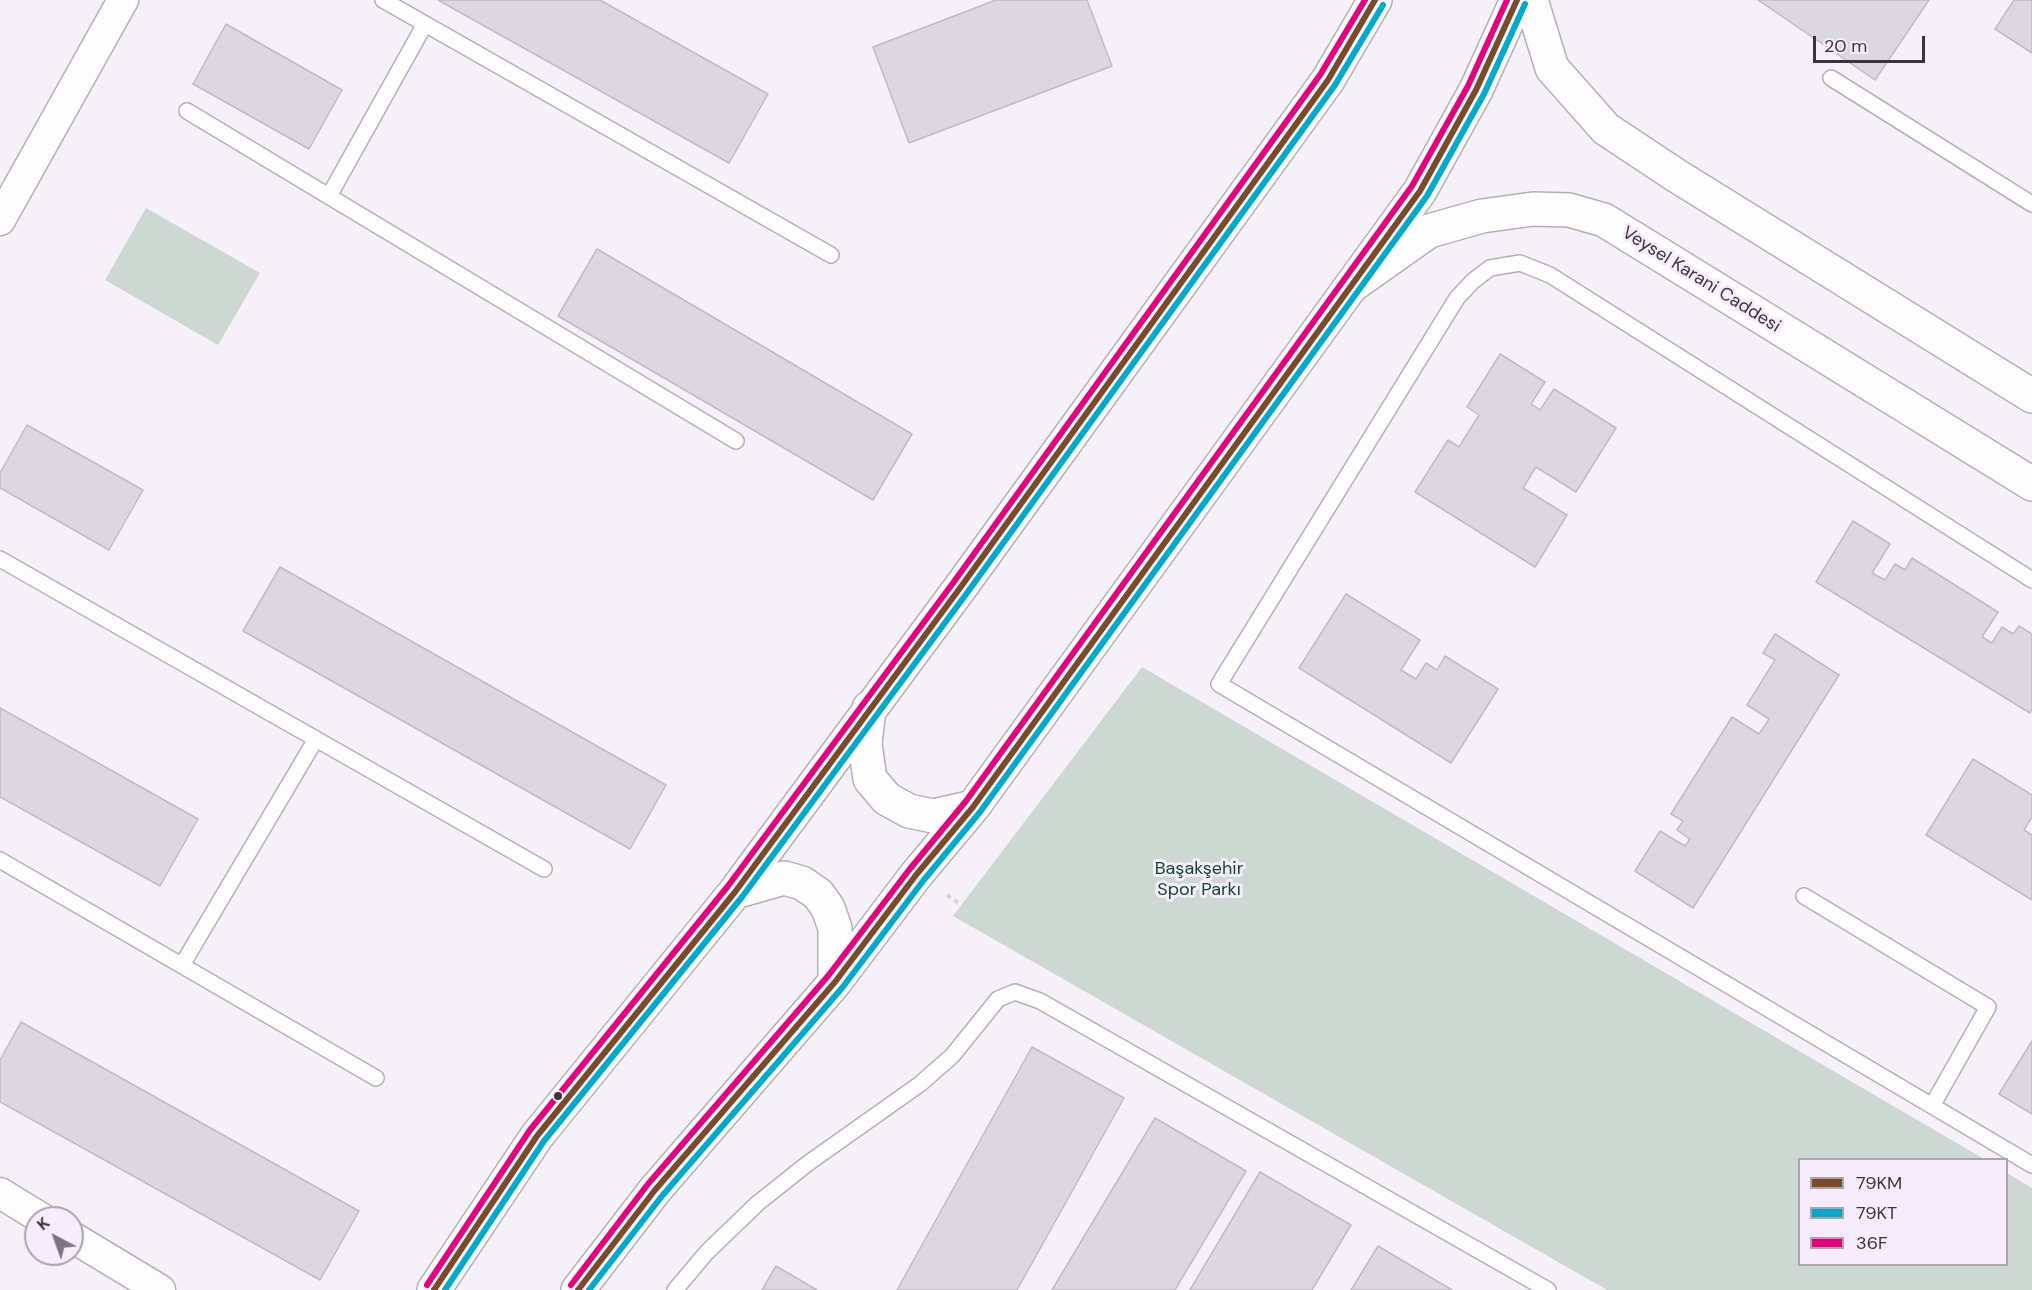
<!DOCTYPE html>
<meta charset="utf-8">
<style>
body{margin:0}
#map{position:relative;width:2032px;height:1290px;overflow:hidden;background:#f6f0f8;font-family:"DM Sans",sans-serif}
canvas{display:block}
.legend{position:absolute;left:1798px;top:1158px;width:210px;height:108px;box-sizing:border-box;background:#f7ecfc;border:2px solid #aca2b0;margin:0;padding:8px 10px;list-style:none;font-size:18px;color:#3b333e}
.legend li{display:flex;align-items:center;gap:12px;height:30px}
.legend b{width:30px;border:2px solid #aca2b0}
.north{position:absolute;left:24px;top:1206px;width:60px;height:60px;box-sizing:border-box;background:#f7ecfc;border:2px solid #aca2b0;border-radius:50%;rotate:319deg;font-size:16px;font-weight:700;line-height:24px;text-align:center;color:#3b333e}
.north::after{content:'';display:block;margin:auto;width:21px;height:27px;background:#7c757f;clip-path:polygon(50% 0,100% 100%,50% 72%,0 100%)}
.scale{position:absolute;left:1813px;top:36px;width:112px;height:27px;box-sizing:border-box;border:3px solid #3b333e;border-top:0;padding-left:8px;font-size:18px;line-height:21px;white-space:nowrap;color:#3b333e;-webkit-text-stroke:4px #f7ecfc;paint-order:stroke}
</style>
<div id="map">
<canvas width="2032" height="1290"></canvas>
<ul class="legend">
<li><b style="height:8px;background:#7a4b2a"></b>79KM</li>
<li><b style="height:8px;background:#00a9ce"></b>79KT</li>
<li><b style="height:8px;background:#e5007d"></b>36F</li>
</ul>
<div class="north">K</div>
<div class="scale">20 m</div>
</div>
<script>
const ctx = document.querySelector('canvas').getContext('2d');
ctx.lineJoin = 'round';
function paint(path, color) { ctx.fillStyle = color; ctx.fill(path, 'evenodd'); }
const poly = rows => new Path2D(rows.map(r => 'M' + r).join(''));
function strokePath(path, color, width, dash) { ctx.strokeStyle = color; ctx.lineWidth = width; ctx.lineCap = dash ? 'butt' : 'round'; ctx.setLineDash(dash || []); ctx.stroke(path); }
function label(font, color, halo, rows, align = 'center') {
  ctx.font = font + ' "DM Sans",sans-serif'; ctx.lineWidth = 6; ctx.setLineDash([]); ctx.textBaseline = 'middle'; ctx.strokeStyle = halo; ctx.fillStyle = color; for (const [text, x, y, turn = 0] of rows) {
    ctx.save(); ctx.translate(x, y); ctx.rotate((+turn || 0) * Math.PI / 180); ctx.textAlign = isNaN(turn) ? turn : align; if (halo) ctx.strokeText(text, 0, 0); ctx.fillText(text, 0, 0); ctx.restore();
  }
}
paint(poly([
 [146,208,260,273,218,345,105,280],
 [1142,667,1984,1159,1800,1160,1800,1264,2006,1264,2007,1173,2032,1188,2032,1290,1607,1290,953,916]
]), '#cdd8d3');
const building = poly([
 [438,0,600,0,768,94,729,163,438,0],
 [996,0,1087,0,1112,66,909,143,873,47,996,0],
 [1758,0,1929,0,1875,80,1758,0],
 [2014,0,2032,0,2032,53,1995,29,2014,0],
 [226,24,342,90,309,149,193,84,226,24],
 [597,249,912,434,873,500,558,316,597,249],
 [1500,354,1545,382,1531,404,1540,410,1554,389,1616,428,1576,492,1536,467,1523,488,1567,515,1535,567,1415,492,1448,440,1459,447,1479,415,1467,407,1500,354],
 [27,425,143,490,109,550,0,488,0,473,27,425],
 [1853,521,1890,544,1872,573,1885,580,1895,564,1905,570,1912,558,1998,612,1982,637,1992,643,2002,627,2013,634,2019,626,2032,634,2032,709,2030,713,1816,582,1853,521],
 [280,567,666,785,630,849,243,631,280,567],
 [1346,594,1420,640,1401,670,1416,679,1426,663,1437,670,1445,656,1498,689,1451,763,1299,668,1346,594],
 [1775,634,1839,675,1693,908,1635,871,1660,831,1685,846,1690,839,1677,830,1683,821,1671,814,1732,717,1759,734,1769,719,1747,705,1775,660,1763,653,1775,634],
 [0,708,198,819,160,886,0,797,0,708],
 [1973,759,2032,795,2032,817,2024,830,2032,835,2032,900,1926,835,1973,759],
 [21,1022,359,1211,320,1280,0,1102,0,1060,21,1022],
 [2032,1041,2032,1114,1999,1094,2032,1041],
 [1032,1047,1124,1098,1017,1290,897,1290,1032,1047],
 [1155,1118,1246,1171,1175,1290,1052,1290,1155,1118],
 [1260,1172,1351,1225,1312,1290,1190,1290,1260,1172],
 [1378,1246,1452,1290,1351,1290,1378,1246],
 [776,1266,817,1290,762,1290,776,1266]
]);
paint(building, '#dcd8e2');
strokePath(building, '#c0bcc5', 1.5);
const service = poly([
 [383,0,831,255],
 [1831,78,2032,204],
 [187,111,736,441],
 [329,196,425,24],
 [0,559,544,869],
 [2032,580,1550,275,1520,263,1490,268,1473,281,1457,298,1219,684,2032,1165],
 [0,860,376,1078],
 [1804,896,1988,1007,1932,1106],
 [182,965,316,739],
 [675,1290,707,1252,758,1203,807,1164,920,1084,952,1056,998,999,1015,992,1040,1001,1548,1290]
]);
const minor = poly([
 [0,220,123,0],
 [0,1193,41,1218],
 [72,1237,160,1290]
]);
const tertiary = poly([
 [1531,0,1552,68,1606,129,1677,176,2032,396],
 [1354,284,1429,231,1482,216,1533,209,1569,210,1604,220,2032,484]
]);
const primary = poly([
 [869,708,865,744,870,779,887,799,909,811,933,816,973,807],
 [735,892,784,878,802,883,818,894,828,908,835,928,835,982],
 [434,1290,537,1136,735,892,960,588,1328,80,1375,0],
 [578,1290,655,1190,835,982,916,875,973,807,1420,191,1476,90,1517,0]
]);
strokePath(service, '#b5afb7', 18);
strokePath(minor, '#b5afb7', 33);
strokePath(tertiary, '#b5afb7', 36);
strokePath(primary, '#b5afb7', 36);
strokePath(poly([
 [947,895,961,905]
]), '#d5d3d6', 4, [4.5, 4.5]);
strokePath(service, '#fefdfe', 15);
strokePath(minor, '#fefdfe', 30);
strokePath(tertiary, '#fefdfe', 33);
strokePath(primary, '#fefdfe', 33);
strokePath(poly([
 [434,1290,537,1136,735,892,960,588,1328,80,1375,0],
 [578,1290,655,1190,835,982,916,875,973,807,1420,191,1476,90,1517,0]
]), '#7a4b2a', 6);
strokePath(poly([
 [445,1290,544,1141,742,897,967,593,1335,85,1383,5],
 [589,1290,662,1196,842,988,923,881,980,812,1427,196,1484,94,1525,4]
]), '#00a9ce', 6);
strokePath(poly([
 [427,1285,530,1130,728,886,953,583,1320,75,1365,0],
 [571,1285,648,1184,828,976,909,870,966,801,1412,186,1468,86,1507,0]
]), '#e5007d', 6);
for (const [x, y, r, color] of [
 [558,1096,5,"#3b333e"]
]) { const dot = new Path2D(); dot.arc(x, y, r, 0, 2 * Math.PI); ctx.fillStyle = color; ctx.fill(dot); strokePath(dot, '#f7ecfc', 2); }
label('18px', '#3b333e', '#f7ecfc', [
 ["Veysel Karani Caddesi",1701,280,32]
]);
label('18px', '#0d482a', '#f7ecfc', [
 ["Başakşehir",1199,869],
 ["Spor Parkı",1199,890]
]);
</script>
